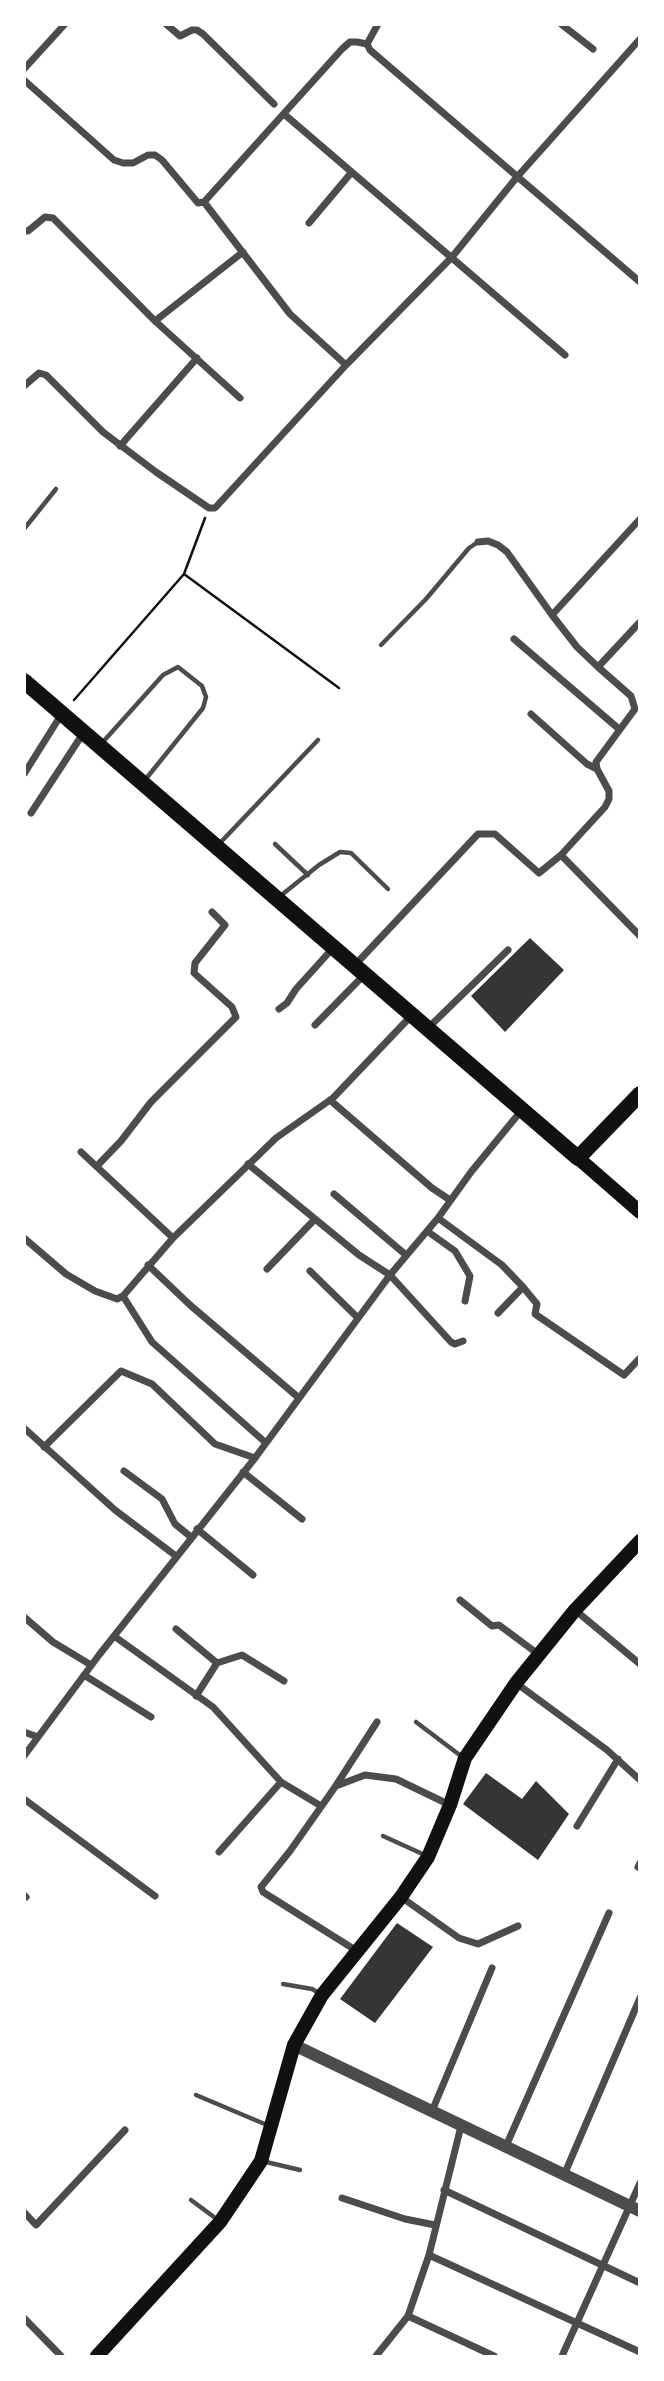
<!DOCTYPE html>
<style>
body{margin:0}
#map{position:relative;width:664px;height:2381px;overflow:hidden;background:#fff;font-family:"PT Sans Narrow",sans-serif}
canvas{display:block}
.frame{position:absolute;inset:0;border:26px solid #fff;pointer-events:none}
</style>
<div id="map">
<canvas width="664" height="2381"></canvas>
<div class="frame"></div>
</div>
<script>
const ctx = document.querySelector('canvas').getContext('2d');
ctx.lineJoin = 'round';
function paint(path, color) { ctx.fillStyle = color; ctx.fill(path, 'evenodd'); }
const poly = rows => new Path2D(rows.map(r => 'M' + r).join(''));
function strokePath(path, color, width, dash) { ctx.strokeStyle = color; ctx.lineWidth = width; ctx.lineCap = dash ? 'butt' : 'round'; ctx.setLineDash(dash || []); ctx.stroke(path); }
paint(poly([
 [530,938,564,970,505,1032,471,996],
 [486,1773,522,1799,536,1781,569,1814,538,1860,463,1804],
 [397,1923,433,1947,375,2023,340,1999]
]), '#353535');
strokePath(poly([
 [184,574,339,688],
 [74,700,184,574,205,518]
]), '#111', 2.5);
strokePath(poly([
 [24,529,56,489],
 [381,645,426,599,469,548,478,542],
 [102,743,163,675,178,667,202,686,206,697,203,708,145,780],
 [219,844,318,740],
 [275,844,308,875],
 [279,897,319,865,340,852,351,853,388,889],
 [416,1722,461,1756],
 [383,1836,427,1856],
 [283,1984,312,1989,319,1993],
 [196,2095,267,2125],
 [262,2161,300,2170],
 [191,2200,218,2220]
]), '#4c4c4c', 4.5);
strokePath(poly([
 [166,24,180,36,192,30,197,30,203,34,274,104],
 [561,24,593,49],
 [367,44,378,24],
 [24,69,65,24],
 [24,80,114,160,123,163,133,163,148,155,155,155,162,160,198,203,204,202],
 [284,114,565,355],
 [204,202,342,49,350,42,357,42,367,44,370,50,640,282],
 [204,202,290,314,346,365],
 [309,223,351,173],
 [24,231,28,231,45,217,53,218,155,321,240,398],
 [155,321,243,252],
 [24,386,39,373,46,375,103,432,156,472,209,508,215,508,346,365,452,257,517,177,640,39],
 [120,446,197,358],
 [478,542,488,541,498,545,507,552,552,615,577,647,598,667,640,622],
 [552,615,640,519],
 [514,639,619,729],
 [531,714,587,764,597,769],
 [24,774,61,715],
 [31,813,84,732],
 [561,855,640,936],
 [354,966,478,834,495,834,539,873,561,855,605,807,609,799,609,791,597,769,596,762,635,709,631,696,598,667],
 [279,1009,287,1003,296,989,333,948],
 [315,1025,364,975],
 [427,1029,508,950],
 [330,1100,432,1188,450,1200],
 [81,1152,173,1238,276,1138,333,1098,411,1016],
 [248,1164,359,1255,390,1275,451,1342,455,1344,463,1341],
 [97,1166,121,1141,151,1102,236,1017,232,1007,194,973,195,963,225,925,212,912],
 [334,1194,406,1255],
 [438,1218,502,1265,523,1287,498,1313],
 [427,1231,455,1251,470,1276,465,1301],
 [24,1238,66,1274,95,1291,117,1299,123,1296,173,1238],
 [148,1265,190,1305,299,1398],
 [267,1269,315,1219],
 [310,1271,358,1318],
 [523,1287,537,1304,535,1314,624,1375,640,1358],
 [123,1296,152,1342,266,1443],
 [24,1428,115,1510,176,1556],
 [44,1447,121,1371,152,1384,215,1444,255,1458],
 [124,1471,162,1499,175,1524,191,1537],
 [243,1472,302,1519],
 [197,1529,253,1575],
 [460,1600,492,1626,499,1625,538,1654],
 [575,1610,640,1664],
 [24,1617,53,1642,91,1665],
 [176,1629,217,1663],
 [114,1636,213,1707,281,1782,321,1806],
 [84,1675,151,1717],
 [516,1683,607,1750,640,1780],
 [196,1696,217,1663,242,1655,284,1681],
 [24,1732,38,1737],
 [24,1756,99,1655,255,1458,390,1275,438,1218,471,1172,521,1111],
 [336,1786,365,1775,396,1779,450,1805],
 [24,1799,155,1896],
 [577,1826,618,1759],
 [219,1852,281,1782],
 [638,1867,640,1863],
 [24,1895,26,1897],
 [401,1897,459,1938,478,1944,518,1926],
 [357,1951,263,1892,261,1887,290,1851,335,1787,377,1722],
 [432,2111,492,1968],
 [506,2146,609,1913],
 [564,2175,640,1998],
 [444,2190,640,2283],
 [342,2198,405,2219,435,2225],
 [24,2212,36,2225,125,2130],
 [429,2255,640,2352],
 [408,2316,494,2356],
 [24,2318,61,2356],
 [376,2356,408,2316,429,2255,461,2126],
 [562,2356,640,2183]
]), '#4c4c4c', 7);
strokePath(poly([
 [294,2045,640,2211]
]), '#4c4c4c', 12);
strokePath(poly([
 [578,1158,640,1212],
 [97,2356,220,2222,261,2161,294,2045,322,1995,401,1897,428,1857,450,1805,465,1758,516,1683,575,1610,640,1541]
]), '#111', 14);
strokePath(poly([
 [24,681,578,1158,640,1094]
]), '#111', 16);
</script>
